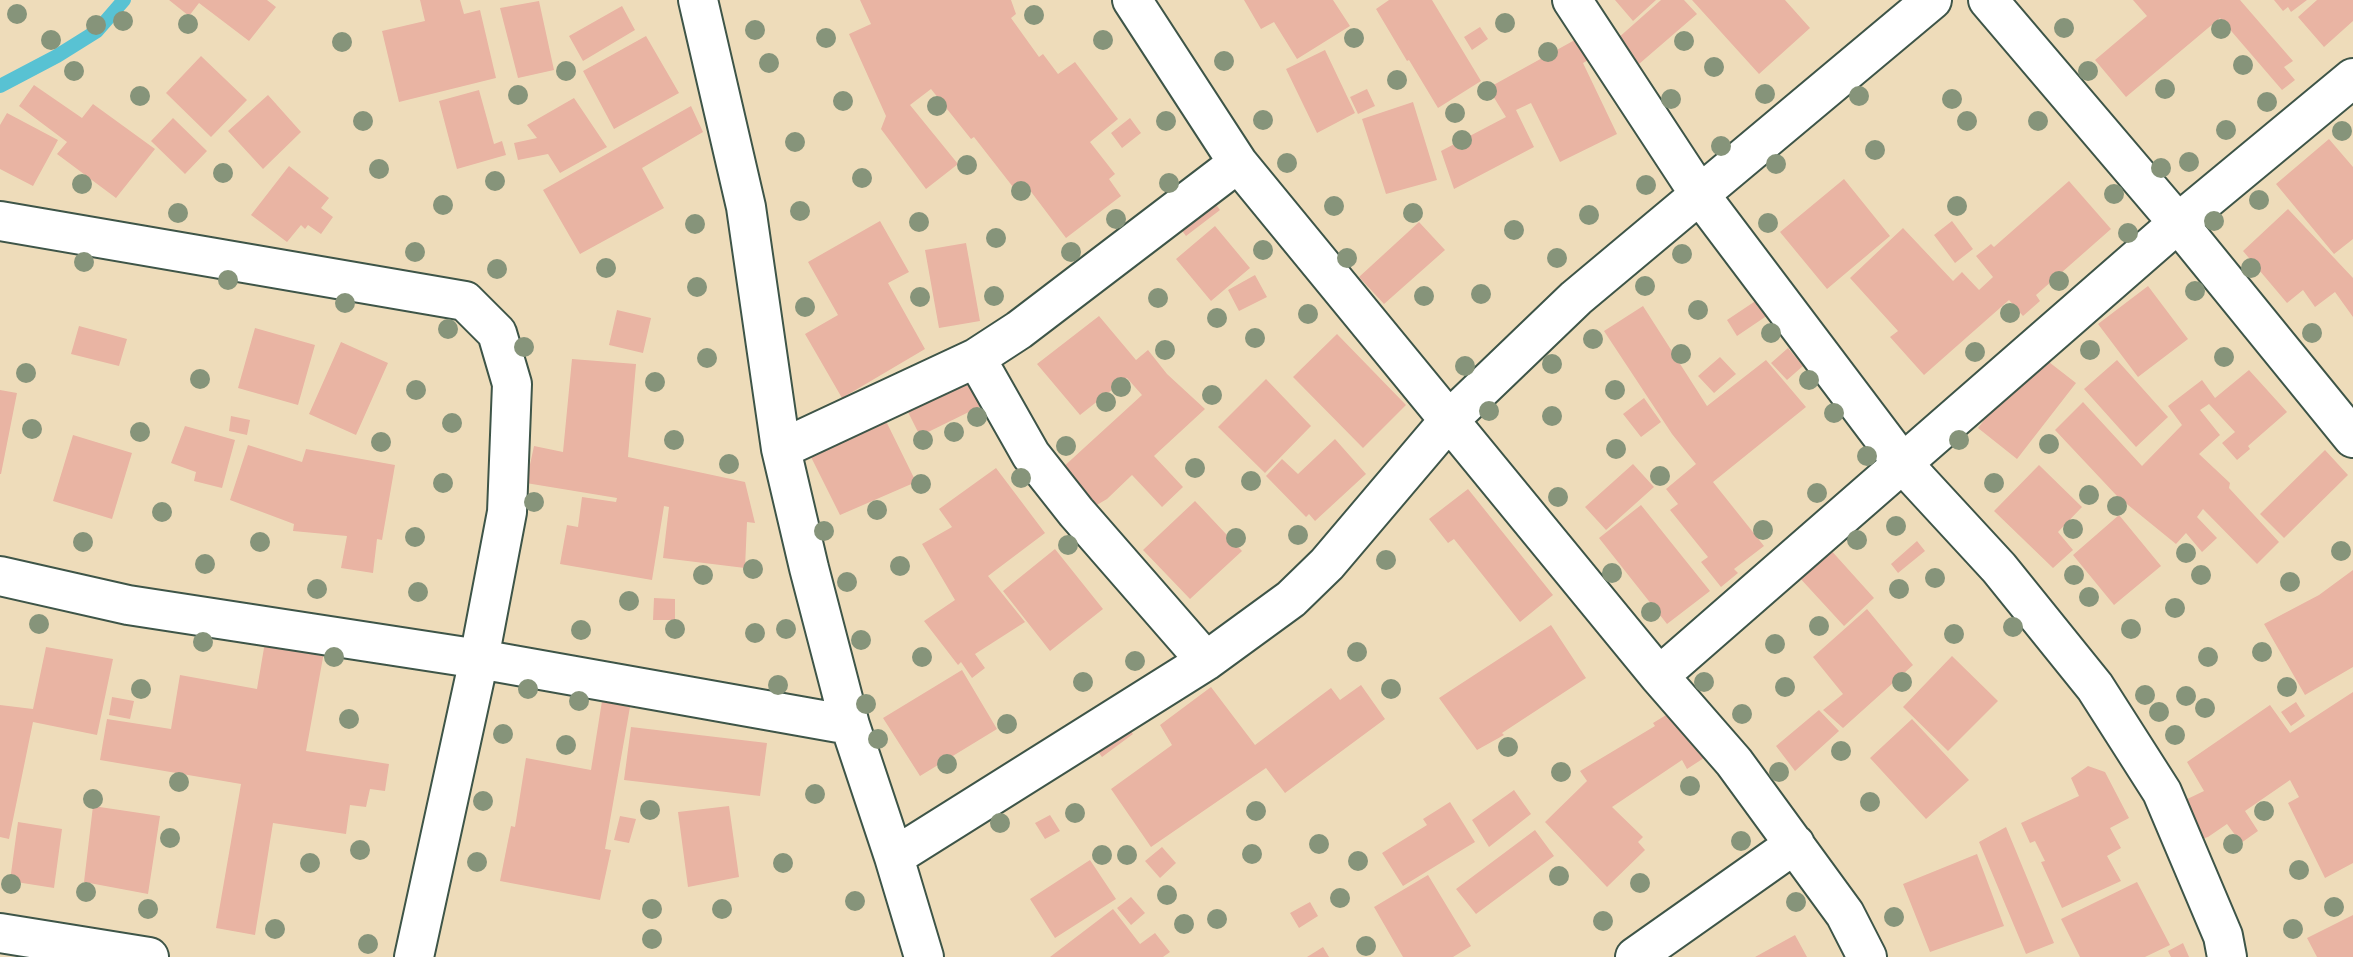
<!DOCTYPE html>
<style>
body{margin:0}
canvas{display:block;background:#eedcba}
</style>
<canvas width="2353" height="957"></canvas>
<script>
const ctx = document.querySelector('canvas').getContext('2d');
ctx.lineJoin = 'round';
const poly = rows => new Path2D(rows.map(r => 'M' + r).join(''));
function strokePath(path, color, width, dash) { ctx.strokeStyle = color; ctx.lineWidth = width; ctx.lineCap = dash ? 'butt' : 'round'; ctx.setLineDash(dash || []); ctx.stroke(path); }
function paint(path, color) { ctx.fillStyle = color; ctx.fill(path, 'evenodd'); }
strokePath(poly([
 [0,86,57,56,97,31,124,0]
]), '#58c2d3', 14);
paint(poly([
 [169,0,267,0,276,7,249,41,199,3,189,16],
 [420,0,460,0,464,14,480,10,496,78,399,102,382,31,425,21],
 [860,0,1011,0,1016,14,1011,18,1039,57,1043,54,1058,74,1075,62,1118,119,1090,142,1115,174,1109,179,1121,196,1066,238,1029,189,1020,196,974,137,971,139,931,89,910,105,958,164,926,189,881,129,886,116,849,34,871,24],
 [1244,0,1333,0,1350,26,1297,59,1274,22,1261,29],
 [1389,0,1432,0,1481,81,1438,108,1409,60,1407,61,1376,9],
 [1615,0,1656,0,1633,21],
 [1661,0,1684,0,1697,14,1639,64,1617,39],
 [1692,0,1785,0,1810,28,1759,74],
 [2133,0,2240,0,2293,61,2284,67,2295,80,2282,90,2220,18,2126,97,2095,60,2147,16],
 [2274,0,2307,0,2291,12,2288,7,2283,11],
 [2317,0,2353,0,2353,21,2324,47,2298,17],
 [539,1,554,70,518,78,500,8],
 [622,6,635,30,583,61,569,36],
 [1480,27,1488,39,1472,50,1464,37],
 [646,36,679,93,614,129,583,71],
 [1582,36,1594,57,1583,63,1617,134,1560,162,1531,103,1516,110,1534,147,1454,189,1441,151,1506,117,1488,88],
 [1325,50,1355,113,1317,133,1286,69],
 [201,56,247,100,211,137,166,93],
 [34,85,82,118,93,104,155,149,116,198,57,154,67,142,19,106],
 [1367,89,1375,106,1358,114,1350,97],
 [479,90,494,144,502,141,506,155,457,169,439,101],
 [268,95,301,132,263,169,228,131],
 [574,98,607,147,560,173,548,154,518,160,514,143,537,138,527,125],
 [1413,102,1437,180,1386,194,1362,119],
 [691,106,703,132,642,168,664,208,580,254,543,190],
 [7,113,58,140,33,186,0,169,0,125],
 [173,118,207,151,185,174,151,141],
 [1130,118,1141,133,1122,148,1111,133],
 [2329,139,2353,167,2353,239,2334,254,2276,184],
 [289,166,329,198,321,208,333,217,321,234,308,225,305,229,301,225,287,242,251,215],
 [1844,179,1890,236,1827,289,1780,232],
 [2069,181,2111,229,2036,295,2040,301,2023,316,2009,300,1924,375,1890,337,1898,331,1850,278,1903,228,1953,281,1962,272,1979,290,1993,277,1976,256,1991,244,1994,247],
 [1209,195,1220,210,1186,236,1175,221],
 [2288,209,2353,278,2353,317,2335,292,2315,307,2303,290,2287,303,2243,251],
 [880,221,909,272,888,283,925,349,842,398,805,334,838,315,808,262],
 [1952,221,1973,249,1955,263,1934,235],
 [1419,222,1445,250,1384,304,1359,277],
 [1215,226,1250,268,1211,301,1176,259],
 [966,243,980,321,939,328,925,250],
 [1255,275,1267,297,1239,311,1228,290],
 [2148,286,2188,339,2138,377,2098,324],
 [1757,300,1768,315,1737,336,1727,320],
 [1643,306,1707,406,1766,360,1806,407,1713,482,1764,546,1734,569,1738,573,1721,587,1701,562,1708,557,1670,510,1678,504,1666,489,1696,464,1672,434,1604,331],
 [617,310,651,318,643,353,609,345],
 [1099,316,1136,360,1148,350,1167,374,1205,409,1154,456,1183,487,1162,507,1132,475,1107,499,1095,506,1061,469,1142,395,1127,378,1080,415,1037,364],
 [79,326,127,339,119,366,71,354],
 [255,328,315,345,298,405,238,388],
 [1337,334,1406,405,1363,448,1293,377],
 [341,342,388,363,356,435,309,414],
 [1788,348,1803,366,1787,380,1771,363],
 [2036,352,2076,383,2017,459,1978,428],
 [1720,357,1736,374,1714,393,1698,376],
 [572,359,636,364,628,457,745,482,755,523,747,522,745,568,663,558,669,507,664,506,652,580,560,564,567,525,578,527,582,497,616,502,617,498,526,483,534,446,563,452],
 [2117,360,2168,417,2136,447,2084,389],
 [2249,370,2287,412,2248,446,2250,449,2237,460,2222,443,2235,432,2209,404,2200,410,2220,435,2199,454,2230,483,2229,488,2279,542,2257,564,2203,509,2197,517,2217,538,2202,552,2186,533,2176,544,2117,496,2055,430,2083,402,2142,466,2182,425,2168,406,2202,380,2215,398],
 [965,379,981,406,920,436,906,408],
 [1266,379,1311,426,1265,473,1218,427],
 [0,390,17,393,1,474,0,474],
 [1644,398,1661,422,1641,437,1623,414],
 [883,415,916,482,840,515,808,451],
 [231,416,250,420,247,435,229,431],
 [185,426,235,440,222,488,194,481,196,472,171,463],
 [73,435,132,453,112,519,53,501],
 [1335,439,1366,474,1315,521,1309,514,1306,517,1266,476,1282,459,1298,474],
 [248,445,302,462,306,449,395,465,382,540,377,539,373,573,341,568,347,536,293,531,294,524,230,500],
 [2325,450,2348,475,2284,538,2260,514],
 [1633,464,1654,487,1606,530,1585,507],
 [2039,465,2082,507,2058,532,2073,550,2053,568,1994,511],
 [996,468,1045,533,988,576,1025,622,975,654,985,668,972,678,961,662,958,665,924,621,955,600,922,544,952,527,939,509],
 [1468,489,1553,595,1520,622,1454,539,1448,543,1429,519],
 [1195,501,1242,551,1190,599,1143,550],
 [1641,505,1710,591,1667,624,1599,538],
 [2119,515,2161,566,2114,605,2073,555],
 [1917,541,1925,551,1898,573,1891,564],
 [1829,548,1874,598,1844,626,1798,576],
 [1055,549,1103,609,1050,651,1003,591],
 [2353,570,2353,667,2305,695,2264,624,2319,595],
 [654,598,675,599,675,620,653,620],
 [1867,609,1913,665,1843,728,1823,710,1843,694,1813,657],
 [1551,625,1586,678,1502,733,1504,735,1477,750,1439,698],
 [265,642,324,652,306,751,389,764,385,791,370,789,366,807,350,805,346,834,273,823,255,935,216,928,241,784,100,760,107,719,171,729,180,675,257,689],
 [46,647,113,659,97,735,33,722,9,839,0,837,0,705,33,709],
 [1952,656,1998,701,1948,751,1903,707],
 [962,670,997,729,920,776,883,718],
 [1361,685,1385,719,1285,793,1266,768,1151,847,1111,789,1172,745,1160,725,1211,687,1255,745,1331,688,1340,700],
 [2353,692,2353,863,2325,878,2288,803,2299,797,2290,780,2245,811,2258,831,2241,843,2227,824,2208,837,2198,840,2181,802,2204,791,2187,762,2270,705,2290,733],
 [112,697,134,701,130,719,109,715],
 [602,701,630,707,605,849,611,850,600,900,500,881,511,826,515,827,526,758,591,770],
 [2296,702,2305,716,2291,726,2281,712],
 [1676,709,1707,756,1687,769,1682,760,1612,807,1643,837,1638,842,1645,850,1607,887,1545,822,1587,781,1580,771,1655,726,1653,723],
 [1819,710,1839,731,1795,771,1776,746],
 [1912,719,1969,780,1926,819,1870,758],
 [1124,722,1133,734,1102,757,1093,745],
 [631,727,767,743,760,796,624,780],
 [2088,766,2105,772,2129,818,2110,828,2121,848,2107,856,2121,881,2062,908,2041,862,2045,861,2035,841,2030,843,2021,823,2079,796,2071,778],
 [1514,790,1531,814,1489,847,1472,820],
 [1450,802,1475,842,1403,886,1382,853,1427,825,1423,819],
 [93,806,160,816,148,894,84,882],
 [729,806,739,877,688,887,678,812],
 [1050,815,1060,831,1045,839,1035,823],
 [620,816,636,819,629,843,614,840],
 [18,822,62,829,54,888,10,881],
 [2006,827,2054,943,2026,954,1979,842],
 [1535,830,1554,856,1476,914,1456,889],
 [1162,847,1176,863,1160,878,1145,861],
 [1977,854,2004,926,1930,952,1903,884],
 [1090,860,1116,899,1055,938,1030,899],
 [1428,875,1471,946,1453,957,1403,957,1374,907],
 [2137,882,2170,945,2145,957,2080,957,2061,919],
 [1131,897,1145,913,1131,925,1117,908],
 [1310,902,1318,916,1299,928,1290,913],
 [1113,909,1140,944,1155,933,1170,952,1163,957,1050,957],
 [2353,915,2353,957,2317,957,2307,938],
 [1795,935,1807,957,1755,957],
 [2183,943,2189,957,2171,957,2168,951],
 [1323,947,1329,957,1307,957]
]), '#e9b4a3');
const minor = poly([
 [698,0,746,207,781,449,809,568,850,725,894,857,924,957],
 [1132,0,1238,163,1659,676,1734,762,1845,914,1867,957],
 [1572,0,1700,195,1903,464,1999,568,2095,687,2162,792,2223,936,2227,957],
 [1988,0,2178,223,2353,438],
 [0,221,465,301,497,333,512,384,507,512,479,659,414,957],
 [781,449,976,358],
 [0,576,128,605,479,659,850,725],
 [1206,661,1076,512,1031,455,976,358,1019,330,1238,163],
 [1659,676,2178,223,2353,78],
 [894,857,1206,661,1291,599,1327,564,1450,419,1576,298,1932,0],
 [0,933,149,957],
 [1635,957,1795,844]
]);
strokePath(minor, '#3e5548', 42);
strokePath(minor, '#fff', 38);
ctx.fillStyle = '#86947a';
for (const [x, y] of [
 [17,14],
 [1034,15],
 [123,21],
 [1505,23],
 [188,24],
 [96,25],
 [2064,28],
 [2221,29],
 [755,30],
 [826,38],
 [1354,38],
 [51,40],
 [1103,40],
 [1684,41],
 [342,42],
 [1548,52],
 [1224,61],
 [769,63],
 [2243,65],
 [1714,67],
 [74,71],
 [566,71],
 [2088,71],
 [1397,80],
 [2165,89],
 [1487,91],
 [1765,94],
 [518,95],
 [140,96],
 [1859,96],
 [1671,99],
 [1952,99],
 [843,101],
 [2267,102],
 [937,106],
 [1455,113],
 [1263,120],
 [363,121],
 [1166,121],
 [1967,121],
 [2038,121],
 [2226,130],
 [2342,131],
 [1462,140],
 [795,142],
 [1721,146],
 [1875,150],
 [2189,162],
 [1287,163],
 [1776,164],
 [967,165],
 [2161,168],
 [379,169],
 [223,173],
 [862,178],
 [495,181],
 [1169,183],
 [82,184],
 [1646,185],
 [1021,191],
 [2114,194],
 [2259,200],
 [443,205],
 [1334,206],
 [1957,206],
 [800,211],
 [178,213],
 [1413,213],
 [1589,215],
 [1116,219],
 [2214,221],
 [919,222],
 [1768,223],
 [695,224],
 [1514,230],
 [2128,233],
 [996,238],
 [1263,250],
 [415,252],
 [1071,252],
 [1682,254],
 [1347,258],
 [1557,258],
 [84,262],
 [606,268],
 [2251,268],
 [497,269],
 [228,280],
 [2059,281],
 [1645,286],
 [697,287],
 [2195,291],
 [1481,294],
 [994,296],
 [1424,296],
 [920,297],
 [1158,298],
 [345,303],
 [805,307],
 [1698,310],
 [2010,313],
 [1308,314],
 [1217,318],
 [448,329],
 [1771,333],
 [2312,333],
 [1255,338],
 [1593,339],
 [524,347],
 [1165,350],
 [2090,350],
 [1975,352],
 [1681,354],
 [2224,357],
 [707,358],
 [1552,364],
 [1465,366],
 [26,373],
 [200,379],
 [1809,380],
 [655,382],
 [1121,387],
 [416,390],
 [1615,390],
 [1212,395],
 [1106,402],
 [1489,411],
 [1834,413],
 [1552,416],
 [977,417],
 [452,423],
 [32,429],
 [140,432],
 [954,432],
 [674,440],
 [923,440],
 [1959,440],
 [381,442],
 [2049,444],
 [1066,446],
 [1616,449],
 [1867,456],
 [729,464],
 [1195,468],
 [1660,476],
 [1021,478],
 [1251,481],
 [443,483],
 [1994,483],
 [921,484],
 [1817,493],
 [2089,495],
 [1558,497],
 [534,502],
 [2117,506],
 [877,510],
 [162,512],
 [1896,526],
 [2073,529],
 [1763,530],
 [824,531],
 [1298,535],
 [415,537],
 [1236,538],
 [1857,540],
 [83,542],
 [260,542],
 [1068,545],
 [2341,551],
 [2186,553],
 [1386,560],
 [205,564],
 [900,566],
 [753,569],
 [1612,573],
 [703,575],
 [2074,575],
 [2201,575],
 [1935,578],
 [847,582],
 [2290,582],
 [317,589],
 [1899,589],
 [418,592],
 [2089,597],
 [629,601],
 [2175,608],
 [1651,612],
 [39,624],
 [1819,626],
 [2013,627],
 [675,629],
 [786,629],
 [2131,629],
 [581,630],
 [755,633],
 [1954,634],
 [861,640],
 [203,642],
 [1775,644],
 [1357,652],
 [2262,652],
 [334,657],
 [922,657],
 [2208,657],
 [1135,661],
 [1083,682],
 [1704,682],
 [1902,682],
 [778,685],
 [1785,687],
 [2287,687],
 [141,689],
 [528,689],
 [1391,689],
 [2145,695],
 [2186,696],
 [579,701],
 [866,704],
 [2205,708],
 [2159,712],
 [1742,714],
 [349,719],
 [1007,724],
 [503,734],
 [2175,735],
 [878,739],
 [566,745],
 [1508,747],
 [1841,751],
 [947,764],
 [1561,772],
 [1779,772],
 [179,782],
 [1690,786],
 [815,794],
 [93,799],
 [483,801],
 [1870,802],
 [650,810],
 [1256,811],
 [2264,811],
 [1075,813],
 [1000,823],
 [170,838],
 [1741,841],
 [1319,844],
 [2233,844],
 [360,850],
 [1252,854],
 [1102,855],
 [1127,855],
 [1358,861],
 [477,862],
 [310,863],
 [783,863],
 [2299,870],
 [1559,876],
 [1640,883],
 [11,884],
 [86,892],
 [1167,895],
 [1340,898],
 [855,901],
 [1796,902],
 [2334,907],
 [148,909],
 [652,909],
 [722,909],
 [1894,917],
 [1217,919],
 [1603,921],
 [1184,924],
 [275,929],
 [2293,929],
 [652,939],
 [368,944],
 [1366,946]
]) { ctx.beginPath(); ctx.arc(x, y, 10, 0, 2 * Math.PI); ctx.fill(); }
</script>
